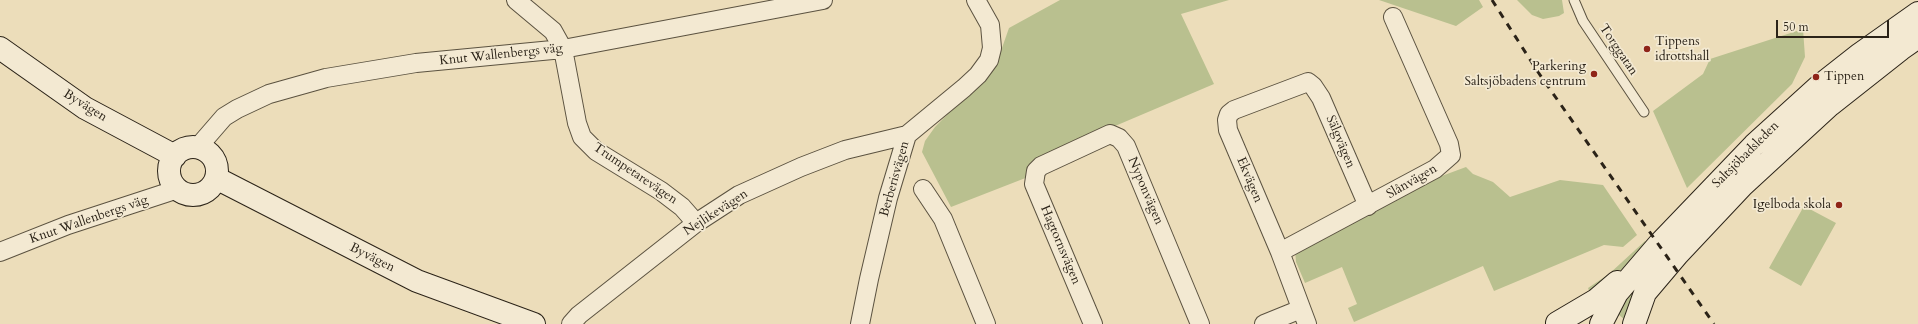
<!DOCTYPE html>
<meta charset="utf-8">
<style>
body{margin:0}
#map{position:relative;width:1918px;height:324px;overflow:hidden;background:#ecddba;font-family:Cardo,serif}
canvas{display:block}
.scale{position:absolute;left:1776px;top:20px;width:113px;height:18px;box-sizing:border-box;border:2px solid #2b2318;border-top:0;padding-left:5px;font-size:12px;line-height:14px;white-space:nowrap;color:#2b2318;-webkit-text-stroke:3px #f3e9d2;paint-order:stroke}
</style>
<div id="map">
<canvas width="1918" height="324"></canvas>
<div class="scale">50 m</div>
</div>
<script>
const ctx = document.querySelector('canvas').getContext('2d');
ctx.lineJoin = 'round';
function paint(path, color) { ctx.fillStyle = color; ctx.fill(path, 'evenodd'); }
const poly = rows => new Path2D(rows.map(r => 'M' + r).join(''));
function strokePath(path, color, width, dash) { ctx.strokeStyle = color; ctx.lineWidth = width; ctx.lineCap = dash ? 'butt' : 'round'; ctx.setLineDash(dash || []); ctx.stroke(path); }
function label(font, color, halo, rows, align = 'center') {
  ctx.font = font + ' Cardo,serif'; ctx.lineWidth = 3.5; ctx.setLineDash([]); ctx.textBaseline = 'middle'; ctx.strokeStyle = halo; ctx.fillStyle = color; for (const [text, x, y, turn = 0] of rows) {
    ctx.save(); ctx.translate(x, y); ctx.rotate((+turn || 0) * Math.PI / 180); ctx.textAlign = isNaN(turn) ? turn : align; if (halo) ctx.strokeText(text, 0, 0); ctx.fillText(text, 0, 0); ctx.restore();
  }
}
paint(poly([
 [1060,0,1229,0,1181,14,1214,84,1035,160,1028,177,951,207,922,152,925,141,935,127,996,65,1009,28],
 [1379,0,1479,0,1483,7,1456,26],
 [1517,0,1562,0,1564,13,1559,16,1543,19,1532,15],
 [1803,29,1805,57,1792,84,1687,188,1653,111,1703,74,1710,59],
 [1466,167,1473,174,1493,182,1510,197,1560,180,1603,185,1637,235,1623,247,1604,245,1494,291,1483,266,1354,322,1348,308,1357,304,1342,267,1305,283,1296,262,1295,250,1439,177],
 [1804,206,1836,223,1801,286,1769,268],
 [1645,241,1647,244,1619,272,1590,293,1588,288,1609,274],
 [1658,259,1625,320,1613,310]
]), '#b9c08f');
const lane = poly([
 [1574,0,1583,21,1644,112]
]);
const street = poly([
 [516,0,553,31,563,49,577,123,582,137,596,151,661,191,682,207,696,223],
 [198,147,224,117,237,109,269,94,326,78,416,63,563,49,823,0],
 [923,189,943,219,986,324],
 [0,252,68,225,178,189],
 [1280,252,1435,169,1451,155,1449,144,1393,17],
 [571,324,579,315,696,223,739,195,801,167,845,150,907,135],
 [860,324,869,279,888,198,907,135,964,88,978,75,989,60,992,48,990,25,976,0],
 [1093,324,1034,184,1036,171,1041,166,1110,134,1119,138,1126,146,1200,324],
 [1264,324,1301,309],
 [1307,324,1280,252,1228,130,1227,120,1229,114,1234,110,1308,82,1313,86,1321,98,1368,206]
]);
const secondary = poly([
 [0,48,85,108,175,156],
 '169 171a24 24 0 1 1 48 0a24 24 0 1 1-48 0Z',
 [216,178,417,281,534,324],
 [1557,323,1596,300,1617,282],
 [1601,324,1617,293,1659,244,1754,145,1818,87,1860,54,1918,13],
 [1634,324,1645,293,1678,254,1742,186,1830,105,1901,49,1918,37]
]);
strokePath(lane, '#5b5240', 11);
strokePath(street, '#5b5240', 20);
strokePath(secondary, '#2b2318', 24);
strokePath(lane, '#f3e9d2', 9);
strokePath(street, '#f3e9d2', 18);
strokePath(secondary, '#f3e9d2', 22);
strokePath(poly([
 [1492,0,1538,72,1714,324]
]), '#2b2318', 3, [7, 7]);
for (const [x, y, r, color] of [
 [1647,49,4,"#8f2418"],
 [1594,74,4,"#8f2418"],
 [1816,77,4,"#8f2418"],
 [1839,205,4,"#8f2418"]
]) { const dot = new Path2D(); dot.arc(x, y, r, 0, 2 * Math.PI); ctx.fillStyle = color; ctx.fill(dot); strokePath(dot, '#f3e9d2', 1.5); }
label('13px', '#2b2318', '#f3e9d2', [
 ["Tippens",1655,42],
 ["idrottshall",1655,57],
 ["Parkering",1586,67,"right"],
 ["Saltsjöbadens centrum",1586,82,"right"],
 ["Tippen",1824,77],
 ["Igelboda skola",1831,205,"right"]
], 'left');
label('13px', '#2b2318', '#f3e9d2', [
 ["Torggatan",1618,50,56],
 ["Knut Wallenbergs väg",501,55,-6],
 ["Byvägen",85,106,32],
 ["Sälgvägen",1340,142,67],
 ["Saltsjöbadsleden",1746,155,-45],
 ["Trumpetarevägen",635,174,34],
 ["Berberisvägen",895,179,-74],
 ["Ekvägen",1249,180,67],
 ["Slånvägen",1412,182,-30],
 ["Nyponvägen",1145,191,67],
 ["Nejlikevägen",716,213,-33],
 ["Knut Wallenbergs väg",89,220,-19],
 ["Hagtornsvägen",1060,245,67],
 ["Byvägen",372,258,27]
]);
</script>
